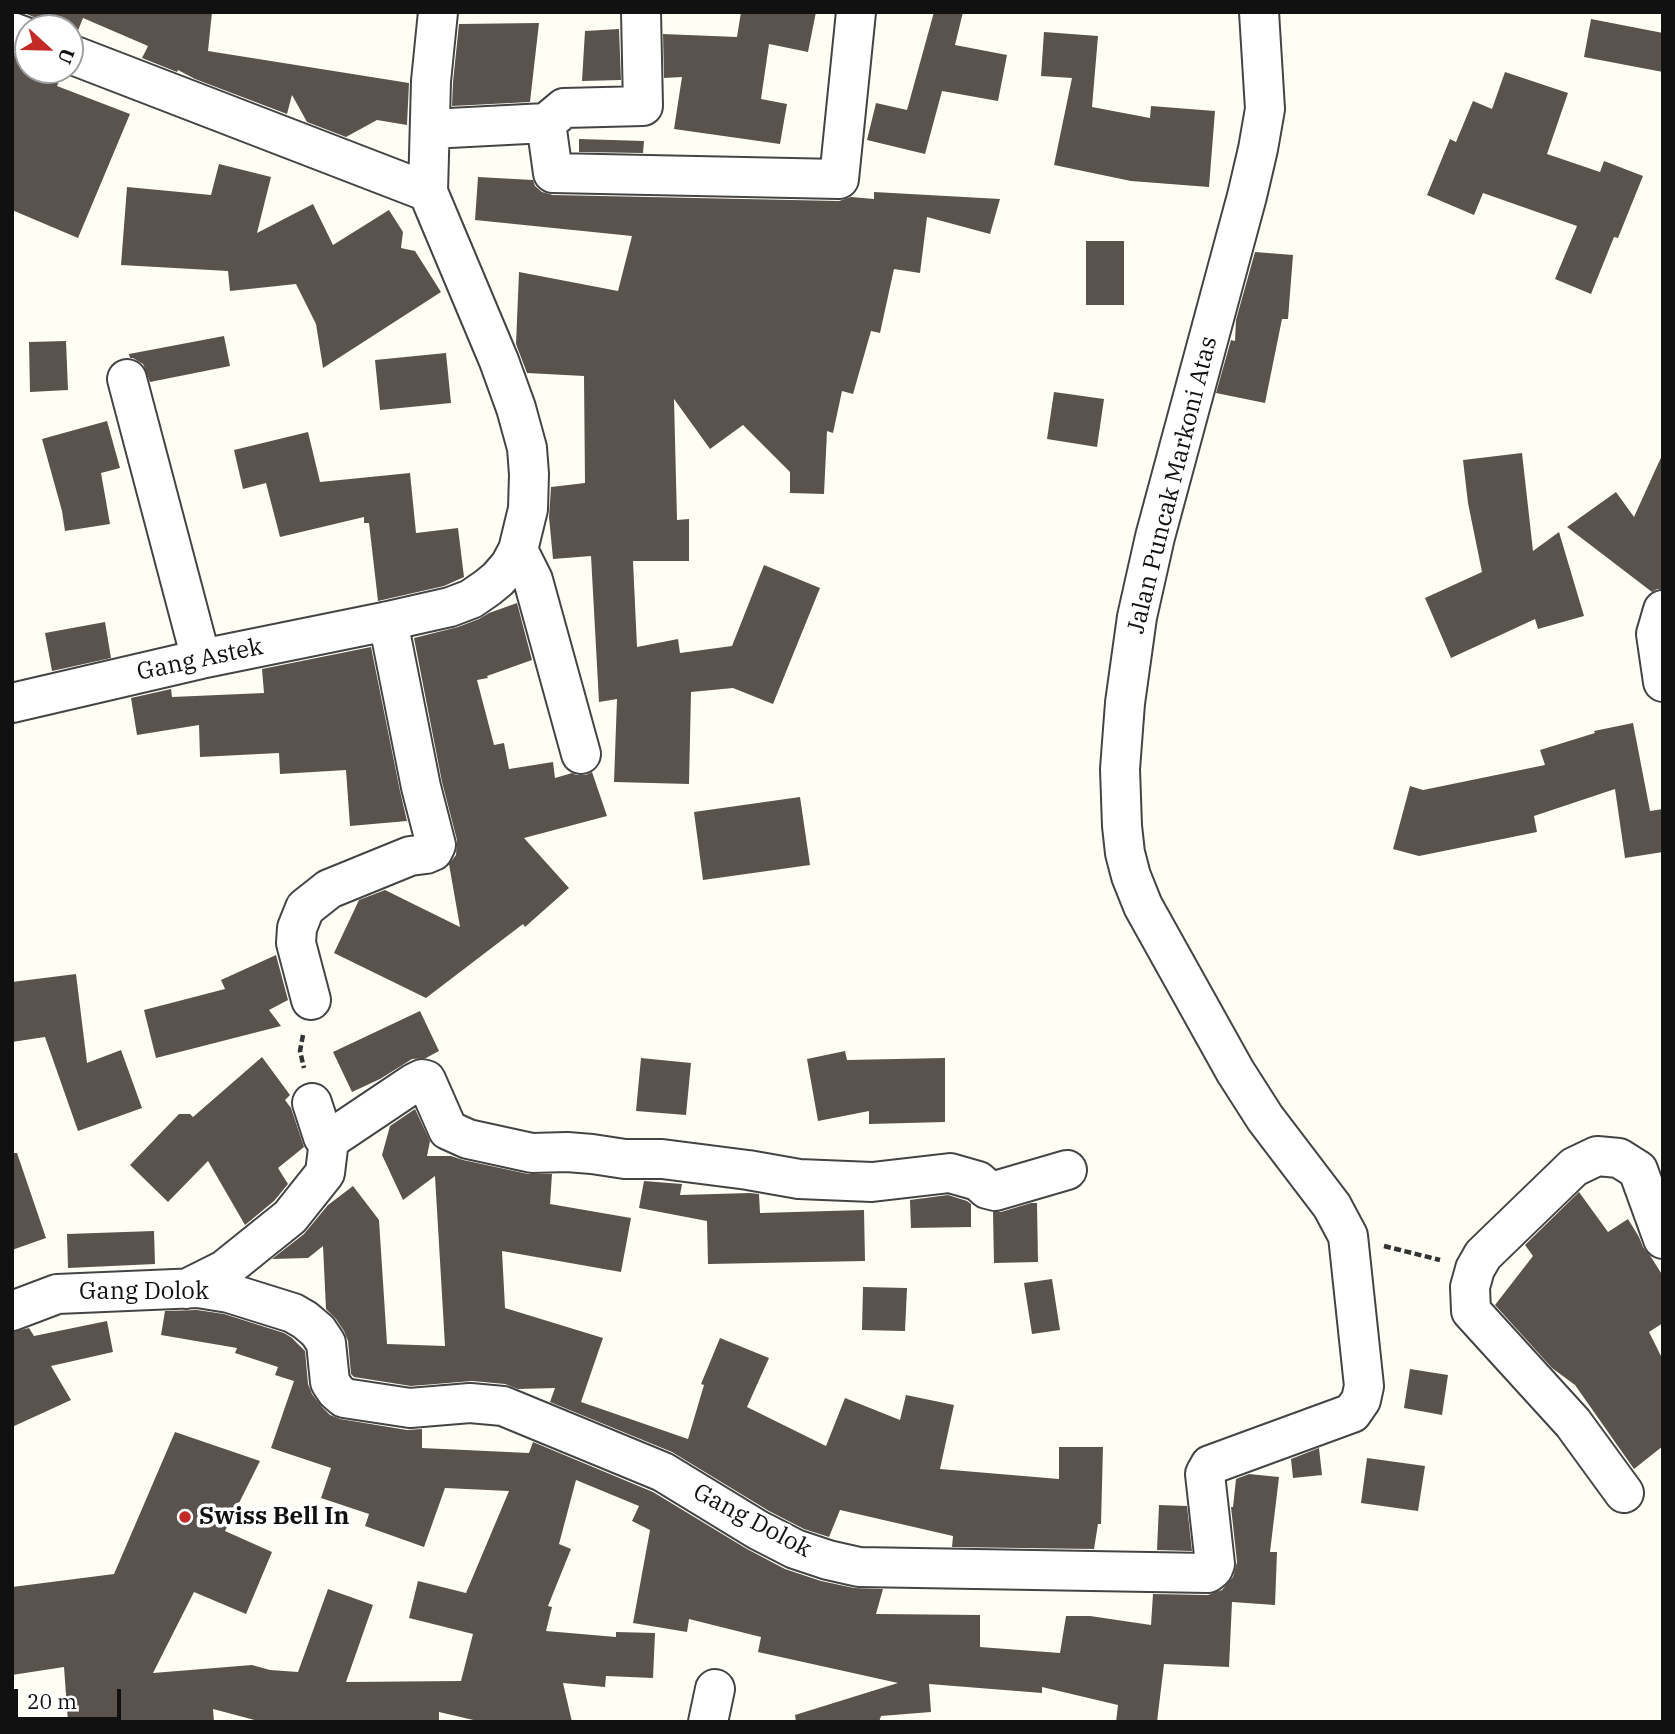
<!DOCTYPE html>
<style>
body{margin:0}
#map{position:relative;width:1675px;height:1734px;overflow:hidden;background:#fffef5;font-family:"IBM Plex Serif",serif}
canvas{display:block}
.frame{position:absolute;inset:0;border:14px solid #111;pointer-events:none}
.north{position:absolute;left:14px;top:14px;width:70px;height:70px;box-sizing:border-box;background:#fff;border:2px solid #a0a0a0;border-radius:50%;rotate:112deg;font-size:19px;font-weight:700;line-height:28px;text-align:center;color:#111}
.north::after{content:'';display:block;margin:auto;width:24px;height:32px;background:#c32927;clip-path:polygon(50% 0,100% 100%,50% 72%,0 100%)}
.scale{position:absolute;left:14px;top:1689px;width:107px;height:32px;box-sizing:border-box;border:4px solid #111;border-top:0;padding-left:9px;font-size:21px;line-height:24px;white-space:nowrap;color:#111;-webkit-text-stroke:5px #fff;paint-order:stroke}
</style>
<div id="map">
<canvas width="1675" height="1734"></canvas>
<div class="frame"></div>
<div class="north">U</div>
<div class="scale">20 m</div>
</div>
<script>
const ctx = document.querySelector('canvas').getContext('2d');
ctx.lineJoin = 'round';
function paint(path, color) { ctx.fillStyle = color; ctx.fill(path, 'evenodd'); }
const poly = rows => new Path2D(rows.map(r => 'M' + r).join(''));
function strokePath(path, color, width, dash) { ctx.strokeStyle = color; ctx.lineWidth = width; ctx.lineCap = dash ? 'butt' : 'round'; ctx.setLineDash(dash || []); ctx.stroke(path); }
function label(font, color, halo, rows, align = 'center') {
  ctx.font = font + ' "IBM Plex Serif",serif'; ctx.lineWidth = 7; ctx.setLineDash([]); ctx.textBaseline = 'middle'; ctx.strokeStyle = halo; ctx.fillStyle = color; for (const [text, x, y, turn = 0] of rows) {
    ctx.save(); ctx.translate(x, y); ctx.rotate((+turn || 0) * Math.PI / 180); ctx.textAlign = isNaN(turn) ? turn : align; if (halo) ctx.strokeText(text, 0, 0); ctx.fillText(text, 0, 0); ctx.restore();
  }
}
paint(poly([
 [22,12,212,12,208,51,409,83,407,125,377,120,346,137,307,122,292,95,287,114,195,79,178,70,177,72,142,58,148,46,83,18,77,33,70,33,70,28,47,28,44,24,36,18],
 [741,12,816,12,808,52,769,44,761,99,787,104,780,144,674,129,682,77,664,78,663,34,737,37],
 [934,12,963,12,955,45,1007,55,998,101,942,91,925,154,867,140,876,103,907,110],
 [1591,19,1663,33,1663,72,1584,57],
 [539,23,530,102,452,106,453,82,459,24],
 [619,29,621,80,582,81,585,31],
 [1044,32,1098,36,1092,107,1150,118,1151,106,1215,111,1209,187,1131,181,1054,165,1072,78,1041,76],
 [12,55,28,59,28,70,56,70,62,74,57,86,130,114,78,238,12,210],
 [1505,72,1568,93,1547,154,1600,172,1604,161,1643,176,1618,238,1614,237,1591,294,1555,279,1577,226,1483,193,1474,215,1427,195,1450,139,1456,142,1473,101,1492,109],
 [579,139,644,141,643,153,579,152],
 [219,164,271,177,257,233,313,204,333,245,389,210,403,232,401,248,415,251,441,292,323,368,316,324,296,284,230,291,228,271,121,265,127,187,211,195],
 [478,177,533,180,535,186,542,192,553,195,839,201,851,197,874,199,874,192,1000,199,990,234,927,217,920,273,894,269,880,333,871,331,853,394,842,391,833,433,827,431,824,494,790,493,790,472,743,425,710,449,674,399,677,520,689,519,689,561,633,561,637,647,678,639,680,653,732,646,764,565,820,588,773,704,733,688,691,692,689,784,614,782,617,699,599,702,591,556,553,559,549,517,551,487,585,483,584,376,527,373,516,344,519,272,618,291,632,236,475,220],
 [1086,241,1124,241,1124,305,1086,305],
 [1255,252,1293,255,1288,319,1282,319,1265,403,1216,393,1231,340,1235,341,1236,320],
 [224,336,230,366,150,382,143,364,133,358,130,358,129,354],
 [66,341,68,390,30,392,29,342],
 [446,353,451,403,380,410,375,360],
 [1054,392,1104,399,1097,447,1047,439],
 [107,421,120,468,101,473,110,524,65,531,62,511,42,439],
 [308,432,320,482,410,473,416,533,458,528,464,577,444,586,378,601,369,523,364,523,364,517,280,537,266,483,243,489,234,450],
 [1522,453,1533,551,1559,532,1584,616,1538,629,1535,619,1451,658,1425,598,1482,572,1468,503,1463,460],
 [1663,453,1663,589,1657,589,1652,592,1567,527,1616,492,1634,517],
 [517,603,532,660,487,676,488,678,477,680,494,745,504,743,509,769,553,762,555,778,572,773,576,775,586,775,592,772,607,816,524,838,569,888,525,927,523,924,426,998,334,953,359,900,385,890,460,927,449,864,456,855,457,840,442,782,414,638,458,627,479,619,489,613],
 [105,622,111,658,52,671,45,633],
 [371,647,400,791,407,821,350,826,346,770,280,774,279,753,200,757,199,725,137,735,131,698,171,689,172,697,264,693,262,669],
 [1633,723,1650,811,1663,809,1663,852,1625,858,1615,789,1534,816,1537,832,1419,856,1393,849,1410,786,1423,790,1545,765,1540,750,1595,733,1594,731],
 [800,797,810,865,703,880,694,812],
 [276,955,288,1000,269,1010,281,1026,156,1058,144,1010,225,989,221,980],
 [76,974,87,1063,121,1050,142,1108,78,1131,45,1037,12,1042,12,982],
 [420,1011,439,1051,426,1058,412,1059,380,1079,352,1092,333,1052],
 [845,1051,847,1060,945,1058,945,1122,869,1124,869,1111,818,1121,807,1059],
 [262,1057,290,1095,285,1100,291,1108,304,1147,278,1168,288,1184,274,1201,245,1225,208,1161,168,1202,130,1165,179,1114,190,1114,193,1117],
 [641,1058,691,1063,686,1115,636,1111],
 [415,1109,430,1141,427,1156,451,1156,463,1160,528,1174,552,1174,550,1204,631,1218,621,1272,502,1251,505,1308,603,1338,581,1402,688,1439,704,1385,701,1384,720,1338,769,1358,747,1407,826,1446,845,1398,900,1420,906,1395,954,1405,940,1469,1059,1479,1059,1447,1103,1447,1101,1524,1098,1524,1094,1549,952,1547,953,1536,840,1510,829,1537,804,1529,769,1511,672,1452,550,1402,555,1388,518,1389,505,1384,472,1381,411,1386,354,1377,351,1374,348,1341,344,1331,336,1319,326,1309,323,1246,308,1258,272,1259,304,1234,328,1205,353,1186,379,1220,387,1344,445,1346,435,1176,403,1200,382,1155,390,1126],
 [12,1153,17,1153,46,1238,12,1250],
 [644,1181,682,1184,680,1195,750,1193,759,1194,760,1213,864,1210,865,1261,708,1264,707,1221,639,1208],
 [1579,1192,1608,1232,1628,1219,1639,1237,1643,1247,1651,1257,1663,1276,1663,1323,1649,1332,1663,1360,1663,1446,1634,1469,1575,1385,1552,1368,1495,1305,1533,1256,1525,1245],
 [948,1195,967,1201,971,1204,971,1227,911,1228,910,1200],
 [1031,1203,1037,1203,1038,1262,994,1263,993,1212,1001,1212],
 [154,1231,155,1264,68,1268,67,1234],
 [1052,1279,1060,1330,1032,1334,1024,1283],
 [863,1287,907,1288,905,1331,862,1330],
 [197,1310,224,1314,284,1333,292,1338,305,1351,308,1384,312,1394,322,1407,330,1415,340,1419,407,1430,422,1429,422,1448,529,1453,533,1442,653,1492,747,1549,785,1569,821,1581,854,1588,883,1589,876,1614,980,1615,980,1647,1060,1653,1066,1616,1090,1616,1151,1625,1153,1594,1208,1595,1222,1590,1233,1577,1237,1562,1231,1507,1233,1507,1236,1479,1249,1474,1279,1477,1270,1552,1277,1552,1275,1605,1232,1602,1229,1667,1164,1664,1157,1722,1116,1722,1118,1705,1042,1687,1042,1693,929,1684,931,1712,881,1716,879,1722,796,1722,795,1715,898,1683,758,1652,761,1637,689,1619,687,1632,633,1623,650,1530,632,1521,639,1506,576,1480,559,1544,571,1549,548,1606,552,1607,546,1631,616,1637,616,1632,655,1633,653,1678,606,1676,605,1687,563,1683,572,1722,482,1722,439,1712,439,1722,262,1722,213,1709,214,1722,68,1722,64,1667,12,1675,12,1587,114,1574,175,1432,260,1461,225,1531,272,1552,246,1614,194,1592,153,1673,252,1665,270,1670,298,1672,328,1589,373,1605,346,1682,461,1681,473,1634,409,1618,418,1581,466,1593,509,1491,445,1488,424,1547,365,1526,369,1514,321,1498,331,1468,271,1448,294,1381,275,1375,278,1367,235,1353,237,1348,161,1335,165,1311],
 [107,1321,113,1352,51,1366,71,1400,12,1427,12,1332,29,1328,34,1336],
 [1410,1369,1448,1375,1442,1415,1404,1408],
 [1319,1448,1322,1475,1293,1478,1291,1459],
 [1367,1458,1425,1466,1418,1511,1361,1503],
 [1159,1505,1187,1506,1192,1551,1157,1550]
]), '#5a534d');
const minor = poly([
 [12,32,28,38],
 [546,123,564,108,643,106,641,12],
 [430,129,546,123,553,173,839,179,856,12],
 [428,192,431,81,438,12],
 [127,379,201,659],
 [518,550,533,580,581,754],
 [1663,610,1656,634,1663,682],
 [12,703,201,659,388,621,450,607,471,599,487,588,498,579,510,565,518,550,528,509,529,474,527,448,516,408,499,361,428,192,70,54],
 [311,1000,296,943,297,928,305,908,329,889,410,856,426,854,433,851,436,845,421,787,388,621],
 [312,1103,323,1137,329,1140],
 [329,1140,414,1083,422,1079,426,1080,448,1130,468,1139,532,1153,567,1152,592,1154,625,1159,662,1159,748,1170,799,1179,872,1182,950,1173,978,1181,987,1189,995,1191,1067,1170],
 [186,1289,224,1270,290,1217,325,1173,329,1140],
 [12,1311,57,1294,198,1288,229,1293,293,1313,305,1320,318,1331,326,1343,330,1382,336,1391,344,1398,410,1408,470,1403,503,1406,663,1472,758,1530,795,1549,828,1560,859,1567,1208,1573,1213,1569,1215,1564,1205,1474,1210,1465,1352,1413,1361,1400,1364,1386,1348,1236,1332,1206,1265,1118,1235,1071,1143,906,1131,876,1125,853,1122,826,1120,769,1125,703,1137,617,1155,537,1247,196,1258,149,1265,109,1259,12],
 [1624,1493,1573,1423,1471,1311,1470,1287,1475,1269,1483,1255,1574,1167,1597,1156,1619,1158,1638,1170,1663,1239],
 [708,1722,715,1689]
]);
strokePath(minor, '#444', 42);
strokePath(poly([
 [303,1035,300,1051,304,1068],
 [1384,1246,1440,1260]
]), '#333', 4.5, [7, 3.5]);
strokePath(minor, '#fff', 38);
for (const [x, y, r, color] of [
 [185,1517,7,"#c32927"]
]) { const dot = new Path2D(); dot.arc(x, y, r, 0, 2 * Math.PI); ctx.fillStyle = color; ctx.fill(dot); strokePath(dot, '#fff', 2.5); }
label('24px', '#111', '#fff', [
 ["Jalan Puncak Markoni Atas",1173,485,-76],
 ["Gang Astek",200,660,-12],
 ["Gang Dolok",144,1292],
 ["Gang Dolok",752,1521,28]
]);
label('bold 24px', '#111', '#fff', [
 ["Swiss Bell In",199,1517]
], 'left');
</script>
